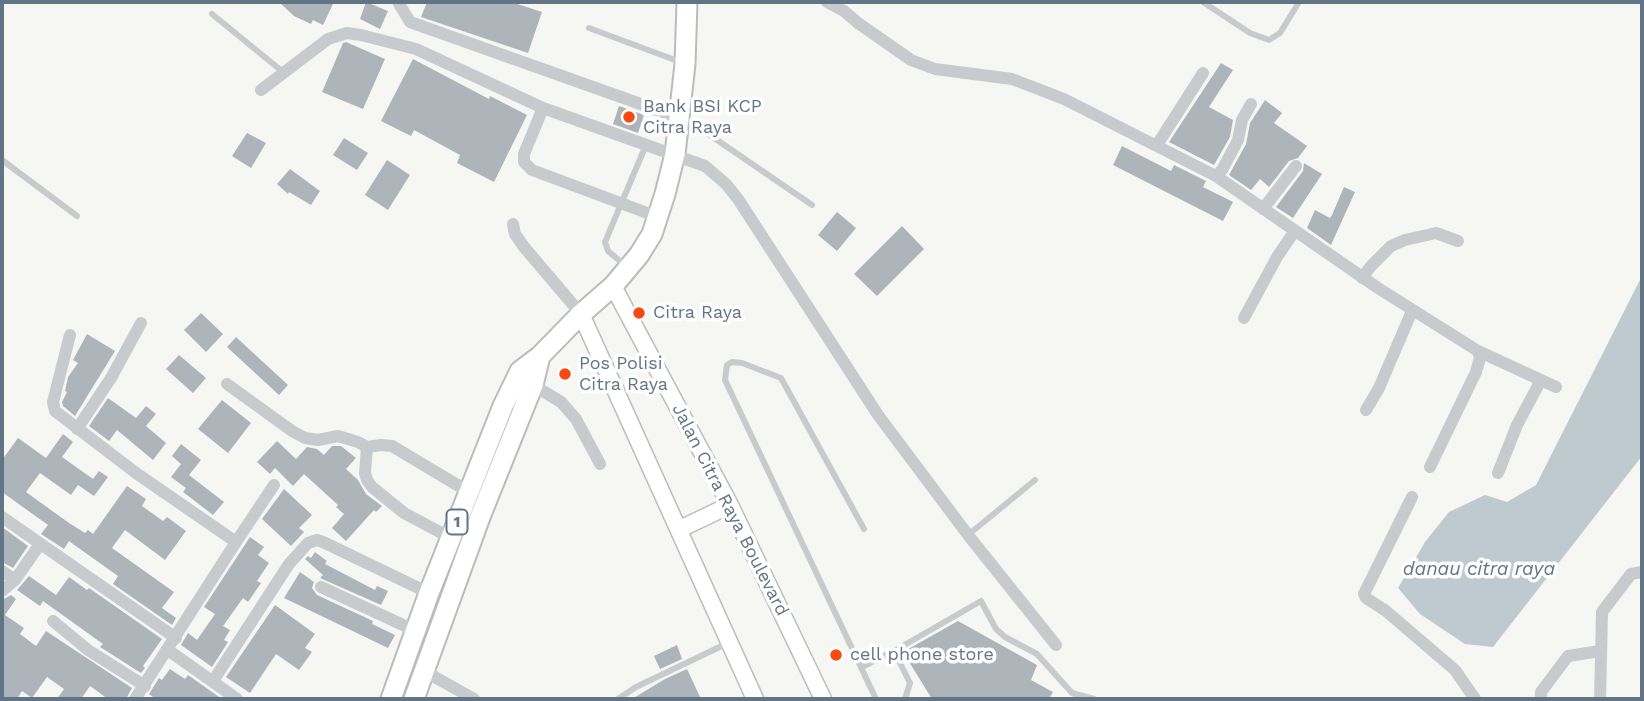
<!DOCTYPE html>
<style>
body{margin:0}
#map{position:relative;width:1644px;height:701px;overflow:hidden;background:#f6f6f2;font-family:"Work Sans",sans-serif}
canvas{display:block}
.frame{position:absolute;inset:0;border:4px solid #627586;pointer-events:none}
</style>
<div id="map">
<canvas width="1644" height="701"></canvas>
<div class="frame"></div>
</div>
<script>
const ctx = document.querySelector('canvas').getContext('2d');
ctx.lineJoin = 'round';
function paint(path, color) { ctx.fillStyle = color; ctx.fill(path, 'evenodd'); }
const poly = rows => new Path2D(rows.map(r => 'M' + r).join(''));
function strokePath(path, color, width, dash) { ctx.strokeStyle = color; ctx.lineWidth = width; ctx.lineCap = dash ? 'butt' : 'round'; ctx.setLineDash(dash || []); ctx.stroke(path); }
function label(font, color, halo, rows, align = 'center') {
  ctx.font = font + ' "Work Sans",sans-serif'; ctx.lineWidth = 7; ctx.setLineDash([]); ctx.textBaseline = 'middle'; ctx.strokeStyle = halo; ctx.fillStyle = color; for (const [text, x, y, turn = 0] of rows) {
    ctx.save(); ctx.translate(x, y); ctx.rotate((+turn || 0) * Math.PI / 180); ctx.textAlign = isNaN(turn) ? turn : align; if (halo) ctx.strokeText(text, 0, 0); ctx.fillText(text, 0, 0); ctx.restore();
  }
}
paint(poly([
 [1642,276,1642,456,1493,647,1465,644,1420,614,1398,588,1425,542,1449,512,1485,495,1507,502,1536,485]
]), '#becacf');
paint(poly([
 [279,2,334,2,323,25,313,20,311,24,294,16],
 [366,2,388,11,380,29,360,19],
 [427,2,511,2,542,12,528,53,421,17],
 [346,42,385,59,363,109,322,92,343,43],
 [413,59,489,99,490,96,527,115,494,182,457,163,460,155,414,130,411,136,381,121],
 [1221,63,1233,70,1209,107,1233,120,1230,137,1214,165,1169,142],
 [1265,100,1282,113,1274,123,1307,146,1298,158,1289,161,1269,187,1260,179,1251,190,1229,175,1246,144,1250,123],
 [619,106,644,115,638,133,613,124],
 [247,133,266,143,251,168,232,156],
 [344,138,368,153,357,170,333,155],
 [1122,146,1171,171,1174,165,1206,181,1203,187,1233,202,1223,221,1113,165],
 [387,160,410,175,388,210,365,195],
 [1304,163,1322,174,1293,218,1276,207,1303,171],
 [290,169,320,191,311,205,289,192,288,194,277,184],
 [1344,187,1355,192,1331,245,1307,228,1315,210,1330,218,1332,215],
 [837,212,856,228,837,251,818,235],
 [902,226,924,249,877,296,854,274],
 [201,313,223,334,206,352,184,330],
 [87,334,115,351,75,416,63,406,62,402,67,392,65,391,68,377,78,363,73,360],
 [236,337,288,385,279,395,227,347],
 [179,355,206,378,193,393,166,369],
 [108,398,136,418,146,406,156,414,146,426,166,443,153,460,117,430,109,441,89,426],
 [222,400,251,423,228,453,198,429],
 [63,434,73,442,62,457,93,479,99,471,108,477,94,496,78,485,71,495,40,473,26,492,69,523,85,533,88,530,93,534,127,486,146,499,142,506,163,521,167,517,186,531,165,560,125,530,112,548,174,592,162,608,176,618,172,625,113,584,118,576,73,544,69,541,64,549,41,534,48,525,2,492,2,460,18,438,46,458],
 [277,441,296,459,307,447,317,449,324,455,332,446,341,446,356,458,346,469,358,480,366,494,382,506,376,512,374,510,346,541,332,528,344,514,336,507,338,505,304,474,293,486,275,468,270,474,257,462],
 [181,444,201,460,189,475,224,502,213,515,183,492,186,488,171,477,181,464,172,456],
 [284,489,312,515,299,528,304,532,291,546,262,519],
 [2,527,28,546,13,568,2,562],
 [250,537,264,547,258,555,269,563,257,581,261,583,248,602,243,598,223,626,230,630,224,640,228,642,212,667,181,645,188,633,197,640,215,614,204,607],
 [315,552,327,561,325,564,375,590,377,586,388,591,381,605,320,578,323,575,305,559,308,556,311,558],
 [300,572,314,582,312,588,317,595,373,621,372,624,395,635,388,648,284,598],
 [29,576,56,595,69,577,87,590,89,588,162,639,143,666,145,668,141,673,100,647,103,644,43,601,40,606,17,590],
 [11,595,16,599,5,615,24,628,20,634,36,646,46,631,132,688,126,699,108,699,90,686,81,699,57,699,64,689,47,677,32,698,22,691,17,699,2,699,2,600],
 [275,605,315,634,305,648,312,652,299,670,276,654,250,693,226,677],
 [958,621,1037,665,1031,680,1053,692,1049,699,932,699,903,652],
 [677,645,682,659,660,669,654,656],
 [170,669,185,679,188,675,222,699,156,699,149,694,159,678,162,680],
 [687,669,701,699,632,699,665,679]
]), '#adb5bb');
const secondary = poly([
 [613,286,730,505,823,699],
 [581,314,755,699],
 [680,529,730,505]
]);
const trunk = poly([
 [391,699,429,593,503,406,520,371,540,356,581,314,613,286,639,255,652,234,665,194,675,154,685,64,687,2],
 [414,699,480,517,533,385,540,356]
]);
strokePath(secondary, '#b9bec3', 19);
strokePath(trunk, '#b9bcbf', 23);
strokePath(poly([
 [1203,2,1250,33,1269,40,1280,33,1299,2],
 [212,14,283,72],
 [589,28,683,63],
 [682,116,812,205],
 [2,160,77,216],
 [627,267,608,251,605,242,646,145],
 [864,529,781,378,742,363,732,362,727,365,725,380,876,699],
 [968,535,1035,480],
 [894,651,910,683,905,699],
 [862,667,894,651,981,601,996,629,1005,637,1037,654,1072,693,1094,699],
 [618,699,636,687,728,643]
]), '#c8cbce', 6);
strokePath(poly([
 [398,2,410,22,680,118],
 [827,2,844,11,858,23,911,60,935,69,1012,79,1064,99,1216,176,1378,288,1478,351,1480,358,1476,372,1430,467],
 [261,90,328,39,347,33,361,35,416,49,543,108,705,166,726,184,738,199,878,415,968,535,1056,645],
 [543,108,524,154,524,162,532,170,658,217],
 [1157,145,1203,73],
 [1216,176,1222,170,1238,140,1242,120,1251,104],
 [1263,209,1296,166],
 [513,224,515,234,524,247,581,314],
 [1362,278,1371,266,1391,246,1405,240,1436,233,1458,241],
 [1244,318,1277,257,1294,232],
 [70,335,53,402,55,411,136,473,236,542,135,699],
 [1478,351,1556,387],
 [227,384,292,431,305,438,318,440,338,436,358,442,367,447,381,445,392,446,469,492],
 [533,385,561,402,576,419,600,464],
 [1366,410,1379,388,1412,311],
 [77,429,111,378,141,323],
 [367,447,365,473,367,480,372,487,404,513,451,538],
 [1498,473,1517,425,1541,380],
 [1412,497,1364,594,1366,598,1386,611,1455,670,1475,699],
 [2,517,176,638],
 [236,542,274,485],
 [2,571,15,580],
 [321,587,416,631],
 [2,591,15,580,40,544],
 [53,621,88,650,145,686],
 [168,650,237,699],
 [424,671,474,699],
 [213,681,289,564,308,543,317,540,323,542,429,593],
 [1541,699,1541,692,1568,656,1600,651],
 [1600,699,1602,612,1631,574,1642,572]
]), '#c8cbce', 12);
strokePath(secondary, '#fff', 16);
strokePath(trunk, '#fff', 19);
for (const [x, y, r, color] of [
 [629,117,7,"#f54b13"],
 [639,313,7,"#f54b13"],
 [565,374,7,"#f54b13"],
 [836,655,7,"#f54b13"]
]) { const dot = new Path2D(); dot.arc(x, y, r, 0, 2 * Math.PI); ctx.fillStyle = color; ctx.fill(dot); strokePath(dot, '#fff', 2.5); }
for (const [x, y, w] of [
 [457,522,21]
]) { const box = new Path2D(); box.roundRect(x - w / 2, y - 12.5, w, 25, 5); ctx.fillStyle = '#fff'; ctx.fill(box); strokePath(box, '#627586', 2); }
label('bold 16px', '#627586', null, [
 ["1",457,522]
]);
label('18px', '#627586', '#fff', [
 ["Bank BSI KCP",643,107],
 ["Citra Raya",643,128],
 ["Citra Raya",653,313],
 ["Pos Polisi",579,364],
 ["Citra Raya",579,385],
 ["cell phone store",850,655]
], 'left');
label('18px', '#627586', '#fff', [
 ["Jalan Citra Raya Boulevard",730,510,63]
]);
label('italic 19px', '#5d7883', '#fff', [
 ["danau citra raya",1479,569]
]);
</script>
